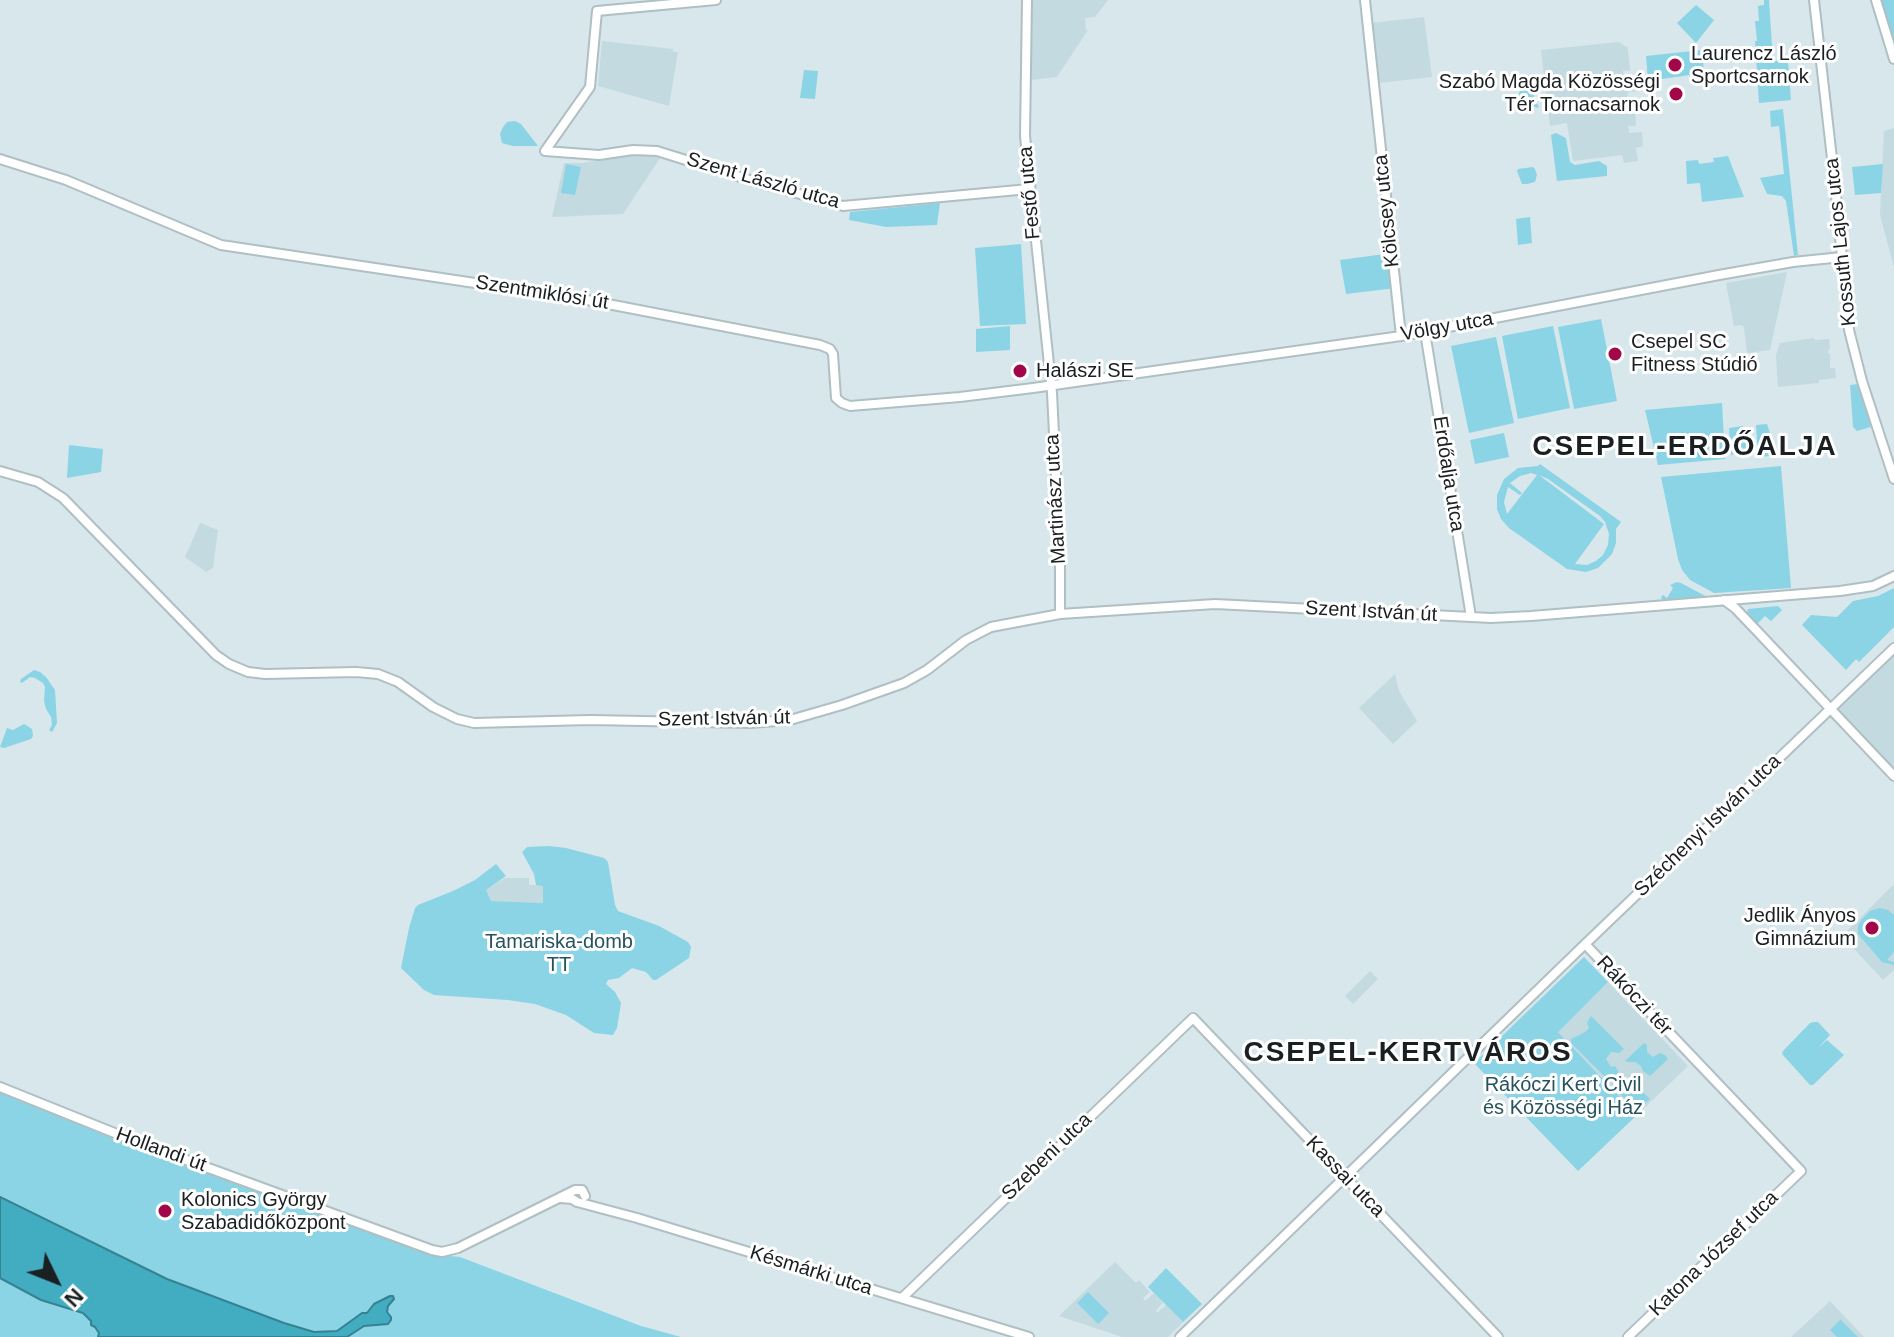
<!DOCTYPE html>
<meta charset="utf-8">
<style>
body{margin:0}
#map{position:relative;width:1894px;height:1337px;overflow:hidden;background:#d8e7eb;font-family:Helvetica,sans-serif}
canvas{display:block}
.north{position:absolute;left:16px;top:1241px;width:80px;height:80px;-webkit-text-stroke:6px #fff;paint-order:stroke;rotate:133deg;font-size:22px;font-weight:700;line-height:32px;text-align:center;color:#1a1f21}
.north::after{content:'';display:block;margin:auto;width:28px;height:36px;background:#1a1f21;clip-path:polygon(50% 0,100% 100%,50% 72%,0 100%)}
</style>
<div id="map">
<canvas width="1894" height="1337"></canvas>
<div class="north">N</div>
</div>
<script>
const ctx = document.querySelector('canvas').getContext('2d');
ctx.lineJoin = 'round';
function paint(path, color) { ctx.fillStyle = color; ctx.fill(path, 'evenodd'); }
const poly = rows => new Path2D(rows.map(r => 'M' + r).join(''));
function strokePath(path, color, width, dash) { ctx.strokeStyle = color; ctx.lineWidth = width; ctx.lineCap = dash ? 'butt' : 'round'; ctx.setLineDash(dash || []); ctx.stroke(path); }
function label(font, color, halo, rows, align = 'center') {
  ctx.font = font + ' Helvetica,sans-serif'; ctx.lineWidth = 6; ctx.setLineDash([]); ctx.textBaseline = 'middle'; ctx.strokeStyle = halo; ctx.fillStyle = color; for (const [text, x, y, turn = 0] of rows) {
    ctx.save(); ctx.translate(x, y); ctx.rotate((+turn || 0) * Math.PI / 180); ctx.textAlign = isNaN(turn) ? turn : align; if (halo) ctx.strokeText(text, 0, 0); ctx.fillText(text, 0, 0); ctx.restore();
  }
}
paint(poly([
 [1032,0,1108,0,1095,17,1085,18,1086,30,1088,30,1057,77,1032,80],
 [1424,17,1432,77,1379,83,1372,23],
 [602,41,673,49,673,52,678,52,669,106,598,86],
 [1619,42,1628,48,1628,51,1630,70,1623,71,1624,78,1636,77,1638,91,1628,92,1628,105,1621,106,1622,113,1635,112,1636,126,1628,126,1629,133,1642,132,1643,146,1636,148,1638,161,1624,163,1622,155,1573,161,1567,123,1550,126,1541,50],
 [1894,128,1894,267,1880,215,1884,131],
 [636,154,660,158,623,214,552,217,564,163,583,163],
 [1787,272,1770,350,1747,353,1744,327,1741,325,1734,326,1726,283],
 [1814,338,1815,340,1829,339,1830,349,1828,350,1828,354,1830,354,1830,368,1835,368,1836,378,1819,380,1819,383,1778,387,1776,355,1780,343],
 [200,523,218,530,213,568,206,572,185,557],
 [1894,642,1894,782,1823,709],
 [1395,674,1399,691,1417,721,1393,744,1359,708],
 [505,878,529,878,529,885,543,885,543,903,491,901,486,890],
 [1894,884,1894,970,1883,980,1842,936],
 [1370,971,1378,979,1353,1004,1345,996],
 [1608,982,1688,1066,1637,1115,1557,1031],
 [1115,1262,1136,1283,1139,1280,1150,1292,1143,1298,1145,1301,1154,1293,1163,1303,1156,1310,1157,1313,1166,1305,1183,1322,1168,1337,1122,1337,1059,1316],
 [1830,1301,1864,1337,1791,1337]
]), '#c3dae0');
paint(poly([
 [1764,0,1769,0,1773,61,1788,60,1791,100,1759,103,1755,41,1757,41,1755,21,1759,21,1758,6,1764,5],
 [1880,0,1894,0,1894,45,1889,28],
 [1696,5,1714,20,1696,43,1677,23],
 [1702,50,1704,73,1648,81,1646,56],
 [804,70,818,71,815,99,800,98],
 [1527,78,1539,108,1526,105,1515,108,1522,83],
 [1783,109,1798,255,1794,256,1786,201,1782,196,1767,194,1760,178,1784,174,1779,126,1771,127,1770,111],
 [515,121,521,124,538,146,513,146,502,143,500,134,503,127,507,122],
 [1556,133,1566,138,1570,162,1575,165,1599,161,1607,166,1607,176,1557,181,1551,135],
 [1728,156,1744,197,1702,202,1700,183,1687,184,1686,161,1698,160,1699,164,1714,162,1713,158],
 [566,164,581,167,575,195,561,193],
 [1883,164,1881,193,1855,195,1852,167],
 [1533,167,1535,169,1537,175,1535,182,1527,184,1522,184,1517,171,1518,169],
 [940,203,937,225,886,227,849,220,850,212],
 [1530,217,1532,243,1518,245,1516,219],
 [1021,244,1026,324,980,326,975,248],
 [1392,253,1396,288,1346,294,1340,260],
 [1601,319,1617,401,1574,409,1558,327],
 [1010,326,1010,350,976,352,976,329],
 [1553,326,1570,408,1518,419,1502,336],
 [1496,337,1514,423,1469,433,1451,346],
 [1858,384,1871,427,1857,431,1853,427,1850,385],
 [1722,403,1725,459,1658,465,1645,410],
 [1767,424,1777,455,1761,457,1758,456,1756,425],
 [1743,426,1747,452,1745,453,1731,455,1729,428],
 [1504,433,1509,457,1475,464,1470,440],
 [69,445,103,449,101,472,67,478],
 [1540,464,1621,522,1616,529,1616,543,1612,554,1598,568,1586,572,1567,569,1509,528,1501,519,1497,509,1497,495,1504,479,1518,468,1538,466],
 [1531,473,1537,475,1507,514,1504,502,1508,487,1520,495,1522,493,1510,483,1520,476],
 [1539,475,1548,479,1600,516,1605,522,1609,534,1608,545,1603,555,1596,561,1587,565,1575,564,1604,524],
 [1781,466,1791,588,1714,593,1690,580,1682,570,1678,559,1661,477],
 [1677,582,1681,583,1711,599,1664,604,1661,597,1663,595,1667,598,1673,588,1670,585],
 [1894,588,1894,627,1859,662,1856,659,1846,670,1802,625,1811,615,1837,617,1853,601,1878,596],
 [1778,606,1782,610,1771,621,1765,616,1757,624,1747,612,1748,609],
 [34,670,40,672,46,677,55,690,57,723,52,732,49,730,52,725,51,717,46,709,44,701,45,687,43,683,35,678,30,677,22,683,20,682,21,679],
 [24,724,32,729,33,736,31,739,4,748,0,747,7,728,13,730],
 [549,846,566,848,604,858,608,862,615,905,618,911,659,926,688,942,691,947,689,958,656,980,653,980,646,972,632,968,619,978,608,980,606,984,615,992,621,1003,617,1028,613,1035,594,1033,566,1015,535,1004,508,1000,434,995,424,990,401,968,409,928,415,908,418,905,453,891,475,880,496,864,506,876,486,890,491,901,543,903,543,886,536,885,534,874,522,852,527,847],
 [1879,908,1888,910,1894,915,1894,952,1887,960,1894,962,1894,965,1882,962,1858,934,1858,925,1862,919,1870,911],
 [1584,957,1608,982,1558,1032,1637,1115,1578,1171,1474,1063],
 [1591,1016,1624,1049,1619,1053,1611,1052,1606,1059,1611,1067,1615,1066,1618,1071,1617,1077,1609,1081,1571,1043,1571,1039,1585,1032,1589,1028,1587,1023],
 [1814,1022,1818,1022,1830,1035,1818,1048,1827,1040,1844,1055,1813,1085,1810,1085,1782,1054,1783,1051,1810,1023],
 [1644,1043,1647,1045,1647,1052,1653,1057,1660,1053,1665,1055,1668,1059,1650,1076,1643,1071,1641,1066,1635,1062,1629,1062,1625,1061],
 [1632,1082,1650,1099,1637,1111,1614,1088],
 [0,1088,433,1254,460,1257,641,1326,681,1337,347,1337,364,1326,380,1324,387,1312,388,1306,392,1302,390,1296,374,1304,367,1313,361,1313,337,1331,314,1332,284,1323,167,1279,0,1197],
 [1166,1268,1202,1304,1183,1322,1148,1287],
 [0,1278,41,1300,83,1313,92,1321,99,1333,98,1337,0,1337],
 [1088,1292,1109,1313,1098,1324,1077,1303],
 [1841,1319,1841,1320,1858,1337,1837,1337,1830,1330]
]), '#8ad4e5');
const water = poly([
 [0,1197,167,1279,284,1323,314,1332,337,1331,362,1313,367,1313,374,1304,390,1296,393,1296,394,1299,388,1306,387,1312,391,1317,391,1320,388,1324,364,1326,347,1337,98,1337,99,1333,95,1327,91,1325,91,1321,83,1313,41,1300,0,1278,0,1197]
]);
paint(water, '#42acc1');
strokePath(water, '#368291', 2);
const secondary = poly([
 [716,0,597,11,590,87,545,151,599,155,633,150,657,151,753,181,843,206,1029,189],
 [1027,0,1025,136,1052,393,1060,558,1060,614],
 [1365,0,1401,336],
 [1814,0,1835,185,1849,330,1862,381,1894,479],
 [1876,0,1894,59],
 [0,159,66,180,221,245,582,299,820,345,830,349,833,354,836,398,842,403,850,406,960,397,1033,388,1401,336,1719,275,1793,262,1842,257],
 [1425,332,1471,617],
 [0,471,38,482,63,498,216,655,229,664,248,672,265,674,356,672,378,674,398,682,433,707,457,719,474,723,590,720,750,723,790,720,842,705,904,683,927,670,966,640,991,627,1060,614,1215,604,1491,618,1531,616,1840,591,1873,586,1894,576],
 [1724,600,1735,608,1756,630,1894,776],
 [1585,944,1801,1171,1628,1337],
 [0,1087,132,1140,432,1250,442,1252,458,1248,575,1190,582,1190,585,1196],
 [561,1198,572,1199,577,1202,637,1218,1029,1337],
 [902,1298,1193,1018,1498,1337],
 [1180,1337,1581,948,1894,648]
]);
strokePath(secondary, '#b0bfc2', 12);
strokePath(secondary, '#fff', 8);
for (const [x, y, r, color] of [
 [1675,65,8,"#a10749"],
 [1676,94,8,"#a10749"],
 [1615,354,8,"#a10749"],
 [1020,371,8,"#a10749"],
 [1872,928,8,"#a10749"],
 [165,1211,8,"#a10749"]
]) { const dot = new Path2D(); dot.arc(x, y, r, 0, 2 * Math.PI); ctx.fillStyle = color; ctx.fill(dot); strokePath(dot, '#fff', 3); }
label('20px', '#1a1f21', '#fff', [
 ["Laurencz László",1691,54],
 ["Sportcsarnok",1691,77],
 ["Szabó Magda Közösségi",1660,82,"right"],
 ["Tér Tornacsarnok",1660,105,"right"],
 ["Csepel SC",1631,342],
 ["Fitness Stúdió",1631,365],
 ["Halászi SE",1036,371],
 ["Jedlik Ányos",1856,916,"right"],
 ["Gimnázium",1856,939,"right"],
 ["Kolonics György",181,1200],
 ["Szabadidőközpont",181,1223]
], 'left');
label('20px', '#1a1f21', '#fff', [
 ["Szent László utca",763,181,16],
 ["Festő utca",1030,193,-95],
 ["Kölcsey utca",1387,211,-96],
 ["Kossuth Lajos utca",1841,242,-96],
 ["Szentmiklósi út",542,293,9],
 ["Völgy utca",1447,327,-10],
 ["Erdőalja utca",1448,474,81],
 ["Martinász utca",1056,499,-93],
 ["Szent István út",1371,612,3],
 ["Szent István út",724,719,-1],
 ["Széchenyi István utca",1708,826,-44],
 ["Rákóczi tér",1634,996,47],
 ["Hollandi út",161,1150,20],
 ["Szebeni utca",1047,1157,-44],
 ["Kassai utca",1345,1177,46],
 ["Katona József utca",1714,1254,-44],
 ["Késmárki utca",811,1271,17]
]);
label('20px', '#26535d', '#fff', [
 ["Tamariska-domb",559,942],
 ["TT",559,965],
 ["Rákóczi Kert Civil",1563,1085],
 ["és Közösségi Ház",1563,1108]
]);
ctx.letterSpacing = '2px';
label('bold 28px', '#1a1f21', '#fff', [
 ["CSEPEL-ERDŐALJA",1685,447],
 ["CSEPEL-KERTVÁROS",1408,1053]
]);
ctx.letterSpacing = '0px';
</script>
